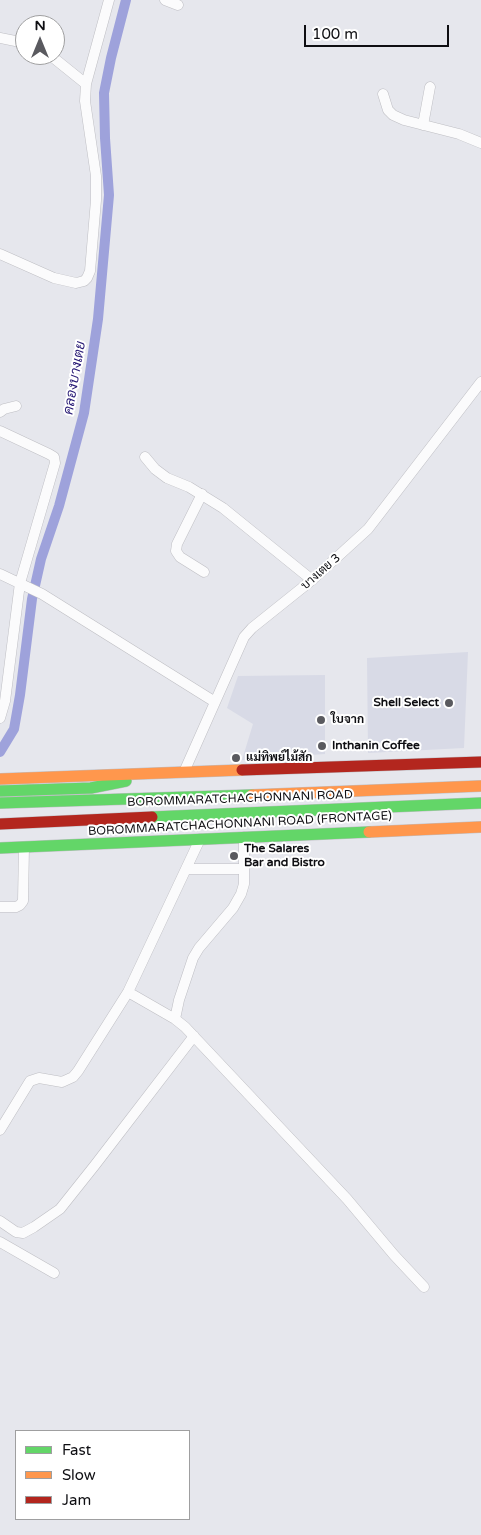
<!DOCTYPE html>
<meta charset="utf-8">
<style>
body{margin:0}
#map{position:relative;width:481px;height:1535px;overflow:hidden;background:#e6e7ed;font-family:"Varela Round",sans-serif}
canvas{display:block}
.legend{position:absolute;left:15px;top:1430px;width:175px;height:90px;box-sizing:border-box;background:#fff;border:1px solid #9f9fa0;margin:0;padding:6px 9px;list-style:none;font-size:15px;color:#0e0e12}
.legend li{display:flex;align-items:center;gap:10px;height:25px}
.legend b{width:25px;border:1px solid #9f9fa0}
.north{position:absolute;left:15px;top:15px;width:50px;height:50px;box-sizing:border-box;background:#fff;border:1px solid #9f9fa0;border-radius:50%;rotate:0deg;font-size:14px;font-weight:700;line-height:20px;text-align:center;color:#0e0e12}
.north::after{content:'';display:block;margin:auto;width:18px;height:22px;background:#5a5a5f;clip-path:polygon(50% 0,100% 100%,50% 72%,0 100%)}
.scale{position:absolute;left:304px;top:25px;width:145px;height:22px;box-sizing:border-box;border:2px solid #0e0e12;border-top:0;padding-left:6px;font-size:15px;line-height:18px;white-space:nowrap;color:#0e0e12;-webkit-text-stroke:4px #fff;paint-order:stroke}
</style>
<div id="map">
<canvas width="481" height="1535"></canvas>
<ul class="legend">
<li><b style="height:6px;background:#63d668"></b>Fast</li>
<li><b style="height:6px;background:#ff974d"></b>Slow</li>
<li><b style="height:6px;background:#b3261e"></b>Jam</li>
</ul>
<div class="north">N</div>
<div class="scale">100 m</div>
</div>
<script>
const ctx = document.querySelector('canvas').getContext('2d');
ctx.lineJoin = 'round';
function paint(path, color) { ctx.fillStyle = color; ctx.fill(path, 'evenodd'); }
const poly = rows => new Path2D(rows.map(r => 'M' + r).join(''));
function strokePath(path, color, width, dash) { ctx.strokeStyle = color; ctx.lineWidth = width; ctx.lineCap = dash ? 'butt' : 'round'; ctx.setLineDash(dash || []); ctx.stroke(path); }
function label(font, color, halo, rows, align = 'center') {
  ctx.font = font + ' "Varela Round",Sarabun,sans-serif'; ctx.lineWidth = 4; ctx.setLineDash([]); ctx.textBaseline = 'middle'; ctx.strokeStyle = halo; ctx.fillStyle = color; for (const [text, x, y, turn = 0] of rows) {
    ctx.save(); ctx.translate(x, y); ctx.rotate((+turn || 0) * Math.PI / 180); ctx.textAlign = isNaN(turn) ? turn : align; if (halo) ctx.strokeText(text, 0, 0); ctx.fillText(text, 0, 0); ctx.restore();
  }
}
paint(poly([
 [468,652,464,748,368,753,367,658],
 [325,675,325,754,242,760,253,724,227,708,238,676]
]), '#d8dae6');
strokePath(poly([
 [0,752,14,729,20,695,32,599,41,559,59,506,84,413,98,319,109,195,105,138,104,93,111,58,126,0]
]), '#9ea2db', 10);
const street = poly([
 [165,0,178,5],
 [0,38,25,43],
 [50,55,86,84],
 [383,94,388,110,393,115,404,120,459,134,481,143],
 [423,125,430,87],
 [0,254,54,278,76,283,84,281,87,278,90,271,96,200,96,176,85,101,86,84,109,0],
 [0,412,4,409,16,406],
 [0,431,49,454,54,457,55,463,20,583,5,701,0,718],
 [145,457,155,469,167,478,189,487,223,508,312,580],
 [202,494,177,544,176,551,180,557,204,572],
 [0,574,42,594,215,702],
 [184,772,244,637,252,628,312,580,368,529,481,382],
 [244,837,244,884,241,894,233,908,199,948,193,958,179,1000,175,1019,185,1027,347,1199,394,1255,424,1287],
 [186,869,244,869],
 [0,907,16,907,20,905,23,901,24,847],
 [128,992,175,1019],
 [0,1130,30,1081,39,1078,62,1082,73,1077,78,1071,128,992,200,839],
 [0,1221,16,1232,23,1233,34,1227,60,1209,95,1165,194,1036],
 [0,1242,54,1273]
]);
const fast = poly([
 [0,791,91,788,126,781],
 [0,803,252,795],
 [152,817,481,803],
 [0,848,369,832]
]);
const slow = poly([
 [0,779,242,770],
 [252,795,481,786],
 [369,832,481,827]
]);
const jam = poly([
 [242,770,481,762],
 [0,824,152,817]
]);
strokePath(street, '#bebec3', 11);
strokePath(fast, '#bebec3', 12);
strokePath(slow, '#bebec3', 12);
strokePath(jam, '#bebec3', 12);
strokePath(street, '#fbfbfc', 10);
strokePath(fast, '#63d668', 11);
strokePath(slow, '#ff974d', 11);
strokePath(jam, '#b3261e', 11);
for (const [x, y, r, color] of [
 [449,703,5,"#5a5a5f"],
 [321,720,5,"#5a5a5f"],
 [322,746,5,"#5a5a5f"],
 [236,758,5,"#5a5a5f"],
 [234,856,5,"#5a5a5f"]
]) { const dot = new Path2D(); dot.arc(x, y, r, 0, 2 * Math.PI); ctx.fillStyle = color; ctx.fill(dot); strokePath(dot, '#fff', 2); }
label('12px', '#0e0e12', '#fff', [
 ["บางเตย 3",321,572,-41],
 ["BOROMMARATCHACHONNANI ROAD",240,799,-2],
 ["BOROMMARATCHACHONNANI ROAD (FRONTAGE)",240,824,-3]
]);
label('bold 12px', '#0e0e12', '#fff', [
 ["Shell Select",439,703,"right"],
 ["ใบจาก",331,720],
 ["Inthanin Coffee",332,746],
 ["แม่ทิพย์ไม้สัก",246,758],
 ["The Salares",244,849],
 ["Bar and Bistro",244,863]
], 'left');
label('italic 14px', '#261874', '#fff', [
 ["คลองบางเตย",75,378,-80]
]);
</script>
